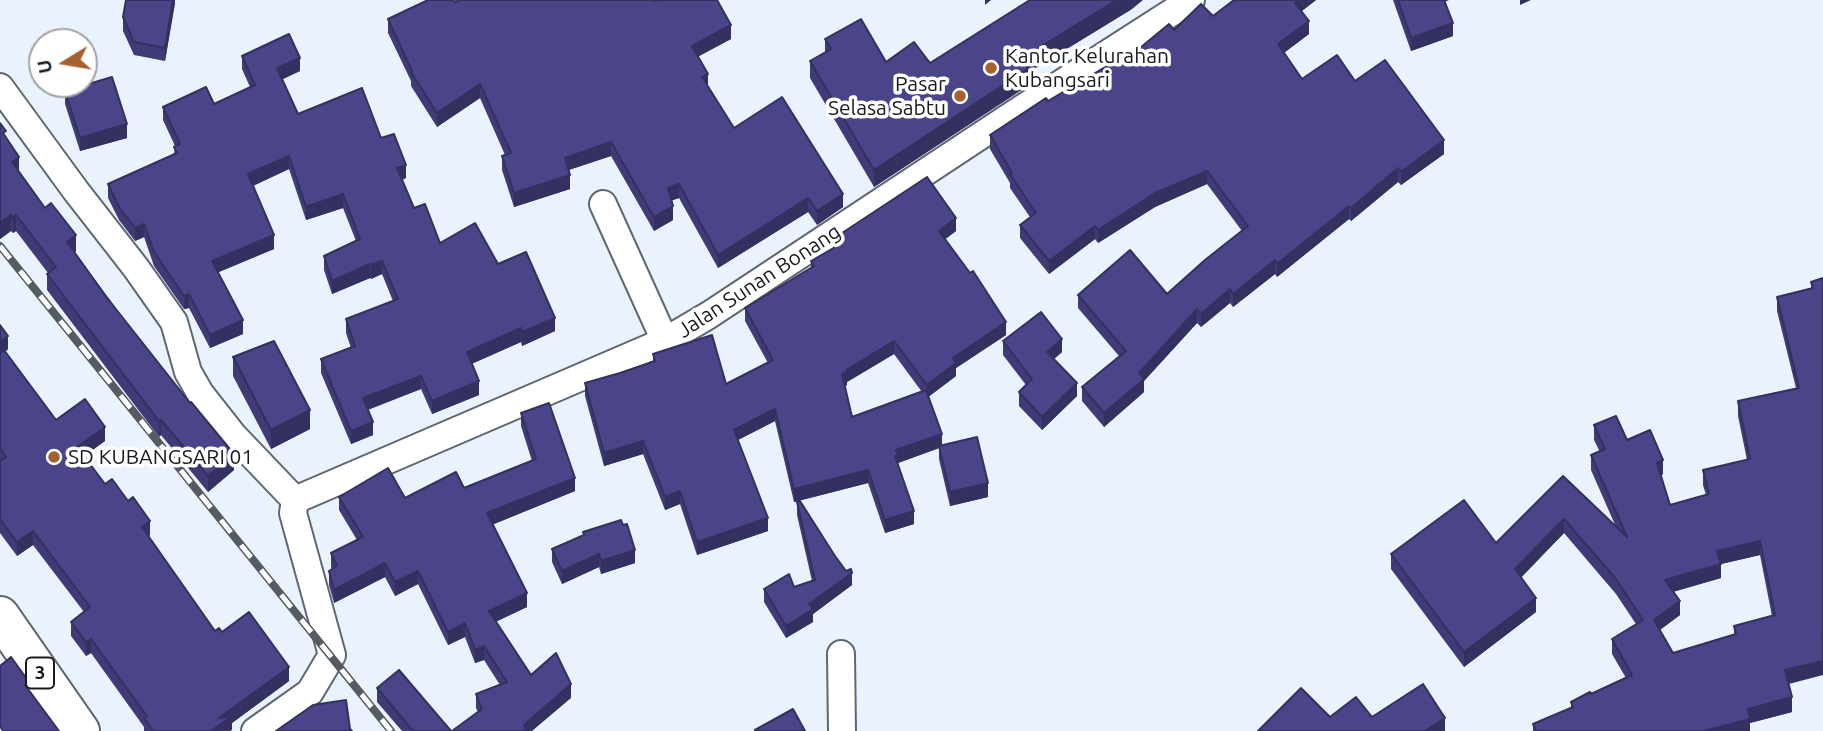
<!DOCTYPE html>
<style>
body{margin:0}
#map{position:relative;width:1823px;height:731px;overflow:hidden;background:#eaf3fd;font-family:Ubuntu,sans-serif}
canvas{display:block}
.north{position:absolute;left:28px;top:28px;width:70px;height:70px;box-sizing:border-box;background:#fff;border:2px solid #a2a3a5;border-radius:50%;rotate:259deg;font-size:19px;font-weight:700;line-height:28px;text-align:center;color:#171a1f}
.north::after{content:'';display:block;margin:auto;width:24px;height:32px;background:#a56131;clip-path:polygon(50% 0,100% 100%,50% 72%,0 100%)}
</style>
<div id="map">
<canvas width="1823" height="731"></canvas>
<div class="north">U</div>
</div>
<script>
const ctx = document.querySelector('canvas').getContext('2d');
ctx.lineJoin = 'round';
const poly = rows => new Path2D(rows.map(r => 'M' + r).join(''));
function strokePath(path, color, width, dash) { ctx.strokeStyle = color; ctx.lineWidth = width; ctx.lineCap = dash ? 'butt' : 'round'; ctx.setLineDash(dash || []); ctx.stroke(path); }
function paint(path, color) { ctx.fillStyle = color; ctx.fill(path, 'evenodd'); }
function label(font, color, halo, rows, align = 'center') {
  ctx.font = font + ' Ubuntu,sans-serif'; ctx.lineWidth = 7; ctx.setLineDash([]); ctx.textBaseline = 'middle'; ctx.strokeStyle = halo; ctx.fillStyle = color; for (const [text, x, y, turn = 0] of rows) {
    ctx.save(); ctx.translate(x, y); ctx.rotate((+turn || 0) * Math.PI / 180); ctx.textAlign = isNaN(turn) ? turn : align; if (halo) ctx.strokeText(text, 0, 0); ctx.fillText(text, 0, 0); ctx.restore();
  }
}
const minor = poly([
 [0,87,76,191,136,268,174,322,188,372,200,393,233,435,295,500],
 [603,204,665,341],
 [295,500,665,341,709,315,1018,111,1191,0],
 [841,654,842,731],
 [255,731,310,692,332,655,293,513,295,500]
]);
const highway = poly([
 [0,616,80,731]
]);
strokePath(minor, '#5e6772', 30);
strokePath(highway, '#5e6772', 42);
strokePath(minor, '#fff', 26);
strokePath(highway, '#fff', 38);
const rail = poly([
 [0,246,391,731]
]);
strokePath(rail, '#565b62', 8);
strokePath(rail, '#fff', 5, [16]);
paint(poly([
 [175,0,165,61,134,55,123,31,123,17],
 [1234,0,1316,0,1302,11,1309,34,1284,53,1302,79,1355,81,1444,154,1401,185,1398,182,1351,221,1349,219,1277,277,1275,274,1233,307,1230,303,1201,327,1197,323,1144,381,1144,392,1104,427,1082,401,1082,387,1119,356,1078,308,1078,295,1167,294,1242,231,1207,184,1155,207,1098,243,1095,239,1049,274,1020,238,1020,225,1030,217,1010,188,1010,183,990,149,990,135,1048,101,1129,57,1174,30,1213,16],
 [1393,0,1449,0,1445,2,1453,36,1411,51],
 [655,1,731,39,698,56,708,86,734,128,843,207,817,225,808,212,718,268,679,198,672,200,673,220,654,231,611,156,569,170,570,189,514,207,502,170,502,156,505,155,480,98,437,127,411,86,411,81,388,33,388,19,455,2],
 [1132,9,1029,72,1029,85,874,187,810,78,810,61,825,52,825,39,886,62,930,63],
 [242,56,300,71,282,79,298,114,381,138,406,178,402,180,414,208,440,243,498,264,555,331,522,346,521,342,471,364,479,395,432,414,421,389,368,410,373,435,351,444,321,373,321,359,351,348,346,333,346,319,393,301,382,274,371,279,370,278,332,294,324,270,324,256,356,241,343,208,306,220,289,169,253,186,274,249,218,272,243,334,210,348,189,308,184,309,154,266,144,237,135,241,119,220,108,198,108,184,174,154,175,146,163,120,163,107,214,104,250,87,242,69],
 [65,91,127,138,80,151,65,104],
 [0,123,19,173,76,251,75,252,234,470,208,492,161,435,159,437,47,290,47,274,48,273,16,231,13,233,11,231,0,239],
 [956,231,945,239,1006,335,956,368,956,376,928,397,942,445,988,497,950,506,939,459,939,448,898,463,914,524,885,533,868,483,794,502,775,421,738,440,768,531,697,555,680,504,665,510,643,454,604,466,585,396,585,383,620,373,653,361,653,354,726,384,768,363,745,321,745,308,811,268,811,261,833,248,833,239],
 [894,354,922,392,852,417,845,386,847,385,847,382],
 [1823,278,1788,684,1792,712,1750,723,1750,731,1533,731,1533,724,1571,708,1571,702,1626,678,1612,654,1612,639,1636,624,1616,594,1564,533,1521,577,1536,612,1464,667,1391,569,1391,554,1496,543,1563,476,1616,527,1591,470,1591,455,1600,452,1594,440,1594,425,1627,440,1663,474,1661,476,1670,505,1706,495,1703,485,1703,470,1747,460,1738,416,1738,401,1796,388,1777,311,1777,297,1811,288,1811,282],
 [1760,555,1772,616,1734,626,1734,635,1673,653,1660,630,1680,615,1673,592,1721,578,1721,564],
 [0,325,8,349,5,352,56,420,105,441,84,456,105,484,150,535,149,536,215,631,222,632,289,681,232,723,232,730,230,731,144,731,144,727,91,653,86,656,71,636,71,622,84,612,33,545,17,556,0,533],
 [1003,341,1062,352,1054,359,1077,396,1042,430,1019,406,1019,392,1026,385,1003,355],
 [233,357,310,429,271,449,233,376],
 [521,413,575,491,493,524,527,607,495,622,531,675,571,698,478,712,476,708,476,694,500,685,484,660,475,663,465,637,448,645,418,584,395,596,385,577,334,603,329,585,329,571,332,569,331,567,331,553,357,540,339,510,339,497,405,498,464,488,532,461,521,426],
 [797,502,852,585,813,614,813,622,786,638,764,602,764,589,794,587,812,581,797,515],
 [583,532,635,563,601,574,599,567,562,584,552,562,552,549,583,536],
 [377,688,451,731,402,731,377,702]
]), '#403a76');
paint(poly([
 [173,0,175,0,175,4,165,61,165,48],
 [985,0,991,0,985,5],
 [1117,0,1143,0,1132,9,1029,72,1029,85,874,187,874,170,1022,58],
 [1299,0,1316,0,1295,16,1295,3],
 [1520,0,1531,0,1520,5],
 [1309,21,1309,34,1278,57,1278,44],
 [1453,23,1453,36,1411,51,1411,38],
 [731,25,731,39,692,60,692,46],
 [300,58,300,71,277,82,277,68],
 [708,74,708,87,702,77],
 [480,84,480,98,437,127,437,113],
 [127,124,127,138,80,151,80,138],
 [1444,140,1444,154,1401,185,1401,172],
 [611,142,611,156,565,171,565,158],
 [289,156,289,169,248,188,248,174],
 [19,157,19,172,12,162],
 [406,165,406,178,397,182,397,168],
 [1398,168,1398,182,1351,221,1351,208],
 [1207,171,1207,184,1155,207,1098,243,1098,230,1155,193],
 [570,175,570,189,514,207,514,193],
 [679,184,679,198,668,202,668,188],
 [343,194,343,208,306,220,306,207],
 [843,194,843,207,817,225,817,211],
 [808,198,808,212,718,268,718,255],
 [673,206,673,220,654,231,654,217],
 [1349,206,1349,219,1277,277,1277,264],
 [11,215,11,231,0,239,0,223],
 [16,215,16,231,13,233,13,218],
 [956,218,956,231,939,244,939,231],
 [144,224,144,237,135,241,135,228],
 [1095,226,1095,239,1049,274,1049,261],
 [76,235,76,251,67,258,67,242],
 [274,235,274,249,212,275,212,261],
 [1275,260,1275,274,1233,307,1233,294],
 [382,261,382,274,371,279,371,265],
 [370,264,370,278,332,294,332,281],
 [1230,289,1230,303,1201,327,1201,314],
 [189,294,189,308,184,309,184,296],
 [1197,309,1197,323,1144,381,1144,392,1104,427,1104,413,1139,373],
 [555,318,555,331,522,346,522,332],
 [243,320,243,334,210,348,210,335],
 [1006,322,1006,335,956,368,956,376,927,398,927,385,953,358],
 [521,328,521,342,467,366,467,352],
 [8,336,8,349,0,355,0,342],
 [1062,339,1062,352,1047,365,1047,352],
 [894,341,894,354,847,382,847,385,842,387,842,374,846,370],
 [421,376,421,389,363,411,363,398],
 [479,381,479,395,432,414,432,401],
 [1077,383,1077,396,1042,430,1042,417],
 [775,409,775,421,734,442,734,430],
 [310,410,310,429,271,449,271,430],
 [161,420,161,435,159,437,159,421],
 [373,422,373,435,351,444,351,431],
 [105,427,105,441,77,461,77,447],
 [942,434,942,447,898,463,898,468,895,456,896,450],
 [643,441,643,454,604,466,604,453],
 [234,454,234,470,208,492,208,476],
 [1663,460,1663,474,1657,477,1657,463],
 [868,470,868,483,794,502,794,489],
 [575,478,575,491,487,527,487,513],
 [988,483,988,497,950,506,950,492],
 [680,491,680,504,665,510,665,497],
 [914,511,914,524,885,533,885,520],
 [768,518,768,531,697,555,697,542],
 [1564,519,1564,533,1515,584,1515,569],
 [150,521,150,535,142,541,142,527],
 [33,531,33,545,17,556,17,542],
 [1760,541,1760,555,1721,564,1721,578,1665,594,1665,580,1717,551],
 [635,550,635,563,601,574,601,561],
 [599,554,599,567,562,584,562,571],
 [385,563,385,577,334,603,334,590],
 [418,571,418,584,395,596,395,582],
 [852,573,852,585,813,614,813,622,786,638,786,626,809,604],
 [527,593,527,607,489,625,489,611],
 [1536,598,1536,612,1464,667,1464,652],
 [1680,601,1680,615,1654,634,1654,620],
 [465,623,465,637,448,645,448,632],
 [91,639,91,653,86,656,86,642],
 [484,646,484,660,475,663,475,650],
 [1823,661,1823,675,1785,685,1785,670],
 [289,667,289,681,232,723,232,730,211,731,219,718],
 [571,684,571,698,532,731,524,731,524,725],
 [1792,697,1792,712,1750,723,1750,731,1704,731,1748,709],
 [1445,718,1445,731,1425,731]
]), '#343060');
const building = poly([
 [126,0,173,0,165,48,134,42,123,17,126,0],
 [428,0,454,0,455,2,459,0,654,0,655,1,657,0,717,0,731,25,692,46,708,74,702,77,734,128,782,97,843,194,817,211,808,198,718,255,679,184,668,188,673,206,654,217,611,142,565,158,570,175,514,193,502,156,511,153,480,84,437,113,411,72,412,71,388,19,428,0],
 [1030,0,1117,0,1022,58,1029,68,874,170,810,61,831,49,825,39,861,19,886,62,914,42,930,63,1030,0],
 [1234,0,1299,0,1295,3,1309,21,1278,44,1302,79,1337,55,1355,81,1385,60,1444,140,1401,172,1398,168,1351,208,1349,206,1277,264,1275,260,1233,294,1230,289,1201,314,1197,309,1139,373,1144,379,1104,413,1082,387,1126,351,1078,295,1130,250,1167,294,1205,260,1248,226,1207,171,1155,193,1098,230,1095,226,1049,261,1020,225,1036,213,1010,174,1012,173,990,135,1046,98,1048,101,1127,54,1129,57,1169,24,1174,30,1201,4,1213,16,1234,0],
 [1398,0,1444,0,1453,23,1411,38,1398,0],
 [289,34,300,58,277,68,298,114,362,88,381,138,394,134,406,165,397,168,414,208,425,204,440,243,475,223,498,264,526,252,555,318,522,332,521,328,467,352,479,381,432,401,421,376,363,398,373,422,351,431,321,359,355,346,346,319,398,299,382,261,371,265,370,264,332,281,324,256,360,239,343,194,306,207,289,156,248,174,274,235,212,261,243,320,210,335,189,294,184,296,154,252,144,224,135,228,119,207,108,184,177,153,174,147,180,144,163,107,206,87,214,104,255,85,242,56,289,34],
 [112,77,127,124,80,138,65,91,112,77],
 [0,123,6,131,3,133,19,157,12,162,45,208,51,203,76,235,67,242,104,294,190,403,191,402,234,454,208,476,161,420,159,421,47,274,56,267,16,215,13,218,11,215,0,223,0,123],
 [927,177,956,218,939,231,970,273,973,271,1006,322,953,358,956,363,927,385,894,341,846,370,847,372,842,374,852,417,926,390,942,434,896,450,898,455,895,456,914,511,885,520,868,470,794,489,775,409,734,430,768,518,697,542,680,491,665,497,643,441,604,453,585,383,620,373,655,361,653,354,712,335,726,384,773,360,745,308,814,266,811,261,837,246,833,239,927,177],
 [1823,278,1823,634,1822,634,1823,639,1823,661,1785,670,1792,697,1748,709,1750,719,1704,731,1536,731,1533,724,1573,707,1571,702,1590,692,1591,694,1632,675,1612,639,1643,620,1616,579,1564,519,1515,569,1536,598,1464,652,1391,554,1464,500,1496,543,1563,476,1627,537,1591,455,1605,449,1594,425,1616,416,1627,440,1650,430,1663,460,1657,463,1670,505,1709,494,1703,470,1750,459,1738,401,1799,388,1777,297,1813,288,1811,282,1823,278],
 [1760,541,1775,615,1734,626,1736,634,1673,653,1654,620,1680,601,1665,580,1721,564,1717,551,1760,541],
 [1041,312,1062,339,1047,352,1077,383,1042,417,1019,392,1032,379,1003,341,1041,312],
 [0,325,8,336,0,342,0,325],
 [274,341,310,410,271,430,233,357,274,341],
 [4,350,56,420,85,399,105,427,77,447,105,484,112,479,128,501,133,497,150,521,142,527,215,631,219,628,222,632,249,612,289,667,219,718,232,716,211,731,153,731,144,718,147,716,91,639,86,642,71,622,90,607,33,531,17,542,0,519,0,461,6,457,0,448,0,353,4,350],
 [549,403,575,478,487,513,527,593,489,611,531,675,556,653,571,684,524,725,526,731,452,731,482,709,476,694,507,682,484,646,475,650,465,623,448,632,418,571,395,582,385,563,334,590,329,571,337,566,331,553,363,537,339,497,388,468,405,498,456,472,464,488,536,459,521,413,549,403],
 [977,437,988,483,950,492,939,446,977,437],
 [800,501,835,556,846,571,851,569,852,573,809,604,813,609,786,626,764,589,789,574,794,587,815,580,797,502,800,501],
 [621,520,623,525,627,524,635,550,601,561,599,554,562,571,552,549,584,535,583,532,621,520],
 [11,657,29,682,25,685,59,731,3,731,0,726,0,666,11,657],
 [399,670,451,731,413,731,377,688,399,670],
 [1423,684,1445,718,1425,731,1258,731,1301,688,1330,717,1356,697,1372,717,1423,684],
 [346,700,350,729,352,731,276,731,313,705,346,700],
 [793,709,805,731,756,731,755,730,793,709]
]);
paint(building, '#4a4489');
strokePath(building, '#343060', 2);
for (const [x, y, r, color] of [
 [991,68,7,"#a56131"],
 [960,96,7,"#a56131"],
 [54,457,7,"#a56131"]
]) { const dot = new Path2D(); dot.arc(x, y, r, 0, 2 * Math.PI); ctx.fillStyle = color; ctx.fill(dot); strokePath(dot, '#fff', 2.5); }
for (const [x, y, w] of [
 [40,673,28]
]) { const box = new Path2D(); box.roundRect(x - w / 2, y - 15.5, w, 31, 5); ctx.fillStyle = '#fff'; ctx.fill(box); strokePath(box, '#171a1f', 2); }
label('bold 19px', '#171a1f', null, [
 ["3",40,673]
]);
label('21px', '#171a1f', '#fff', [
 ["Kantor Kelurahan",1005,56],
 ["Kubangsari",1005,80],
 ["Pasar",946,84,"right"],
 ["Selasa Sabtu",946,108,"right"],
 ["SD KUBANGSARI 01",68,457]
], 'left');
label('21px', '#171a1f', '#fff', [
 ["Jalan Sunan Bonang",759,281,-33]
]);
</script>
